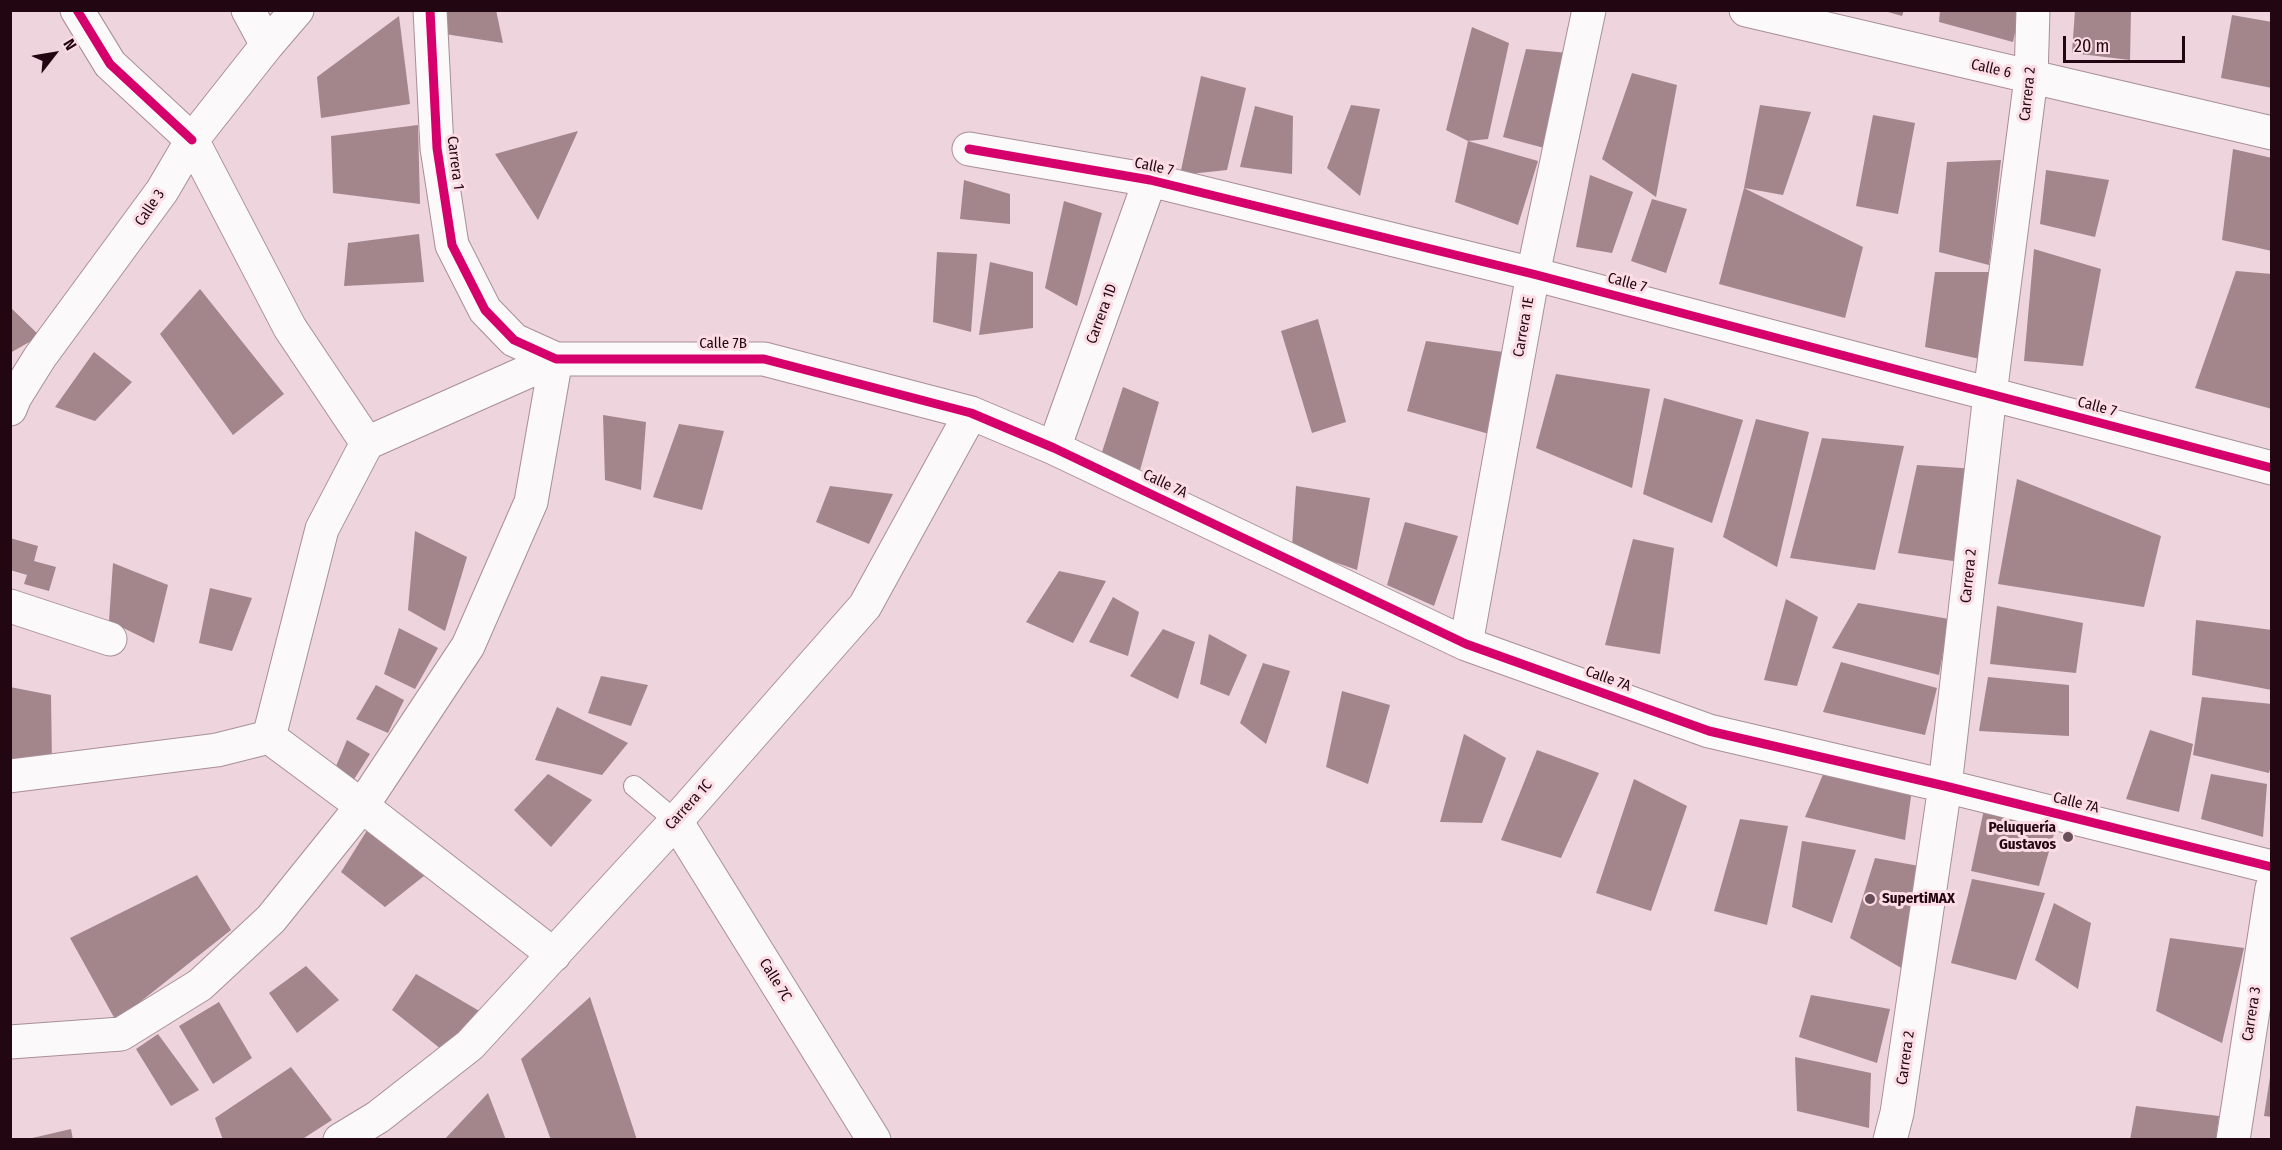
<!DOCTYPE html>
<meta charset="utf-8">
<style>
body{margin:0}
#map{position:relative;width:2282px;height:1150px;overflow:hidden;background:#eed4dc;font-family:"Fira Sans Condensed",sans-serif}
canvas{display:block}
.frame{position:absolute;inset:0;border:12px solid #220712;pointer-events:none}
.north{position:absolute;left:24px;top:24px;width:60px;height:60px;-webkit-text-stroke:4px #fcdce5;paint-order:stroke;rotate:59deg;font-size:16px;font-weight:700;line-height:24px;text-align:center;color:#220712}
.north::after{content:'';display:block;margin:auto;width:21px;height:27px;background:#220712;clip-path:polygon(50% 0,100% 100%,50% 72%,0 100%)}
.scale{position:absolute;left:2063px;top:36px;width:122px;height:27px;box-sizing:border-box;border:3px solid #220712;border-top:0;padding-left:8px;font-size:18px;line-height:21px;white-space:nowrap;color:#220712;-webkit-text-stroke:4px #fcdce5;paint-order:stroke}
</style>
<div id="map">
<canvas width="2282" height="1150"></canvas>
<div class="frame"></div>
<div class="north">N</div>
<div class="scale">20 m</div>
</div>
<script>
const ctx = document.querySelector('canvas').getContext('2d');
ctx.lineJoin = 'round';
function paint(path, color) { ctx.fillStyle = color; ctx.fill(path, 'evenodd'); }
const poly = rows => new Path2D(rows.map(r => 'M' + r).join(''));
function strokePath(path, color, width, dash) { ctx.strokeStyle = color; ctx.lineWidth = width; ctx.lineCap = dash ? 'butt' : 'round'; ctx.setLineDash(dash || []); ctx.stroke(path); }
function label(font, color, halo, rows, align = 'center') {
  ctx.font = font + ' "Fira Sans Condensed",sans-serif'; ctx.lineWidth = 6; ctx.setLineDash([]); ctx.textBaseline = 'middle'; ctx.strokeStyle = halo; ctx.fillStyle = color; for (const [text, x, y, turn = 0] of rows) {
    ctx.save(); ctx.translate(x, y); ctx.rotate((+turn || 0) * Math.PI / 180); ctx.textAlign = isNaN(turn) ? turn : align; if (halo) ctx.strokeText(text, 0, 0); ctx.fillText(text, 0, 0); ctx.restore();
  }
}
paint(poly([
 [443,10,496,10,503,43,445,34],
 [1881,10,1904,10,1902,16],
 [1940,10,2020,10,2013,42,1939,22],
 [2075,10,2131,10,2130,60,2072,53],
 [2232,15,2272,22,2272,88,2221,78],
 [399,16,410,104,321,118,317,77],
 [1472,27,1509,43,1488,139,1468,141,1446,130],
 [1526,49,1568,53,1548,149,1503,137],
 [1632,73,1677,85,1656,197,1602,159],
 [1201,76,1246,88,1227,170,1180,175],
 [1351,105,1380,109,1360,196,1327,168],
 [1760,105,1811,112,1783,195,1744,188,1863,247,1845,318,1719,284,1744,188],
 [1255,106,1293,116,1292,174,1240,167],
 [1873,115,1915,123,1898,214,1856,206],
 [418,125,420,204,333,193,331,136],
 [578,131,538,220,495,154],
 [1468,141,1538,161,1518,225,1455,202],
 [2233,149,2272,158,2272,251,2222,240],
 [2001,160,1989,265,1939,252,1947,162],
 [2046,170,2109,180,2095,237,2040,224],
 [1590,175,1633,192,1612,253,1576,247],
 [964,180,1010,194,1010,224,960,219],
 [1652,199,1687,209,1666,273,1631,261],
 [1064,201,1102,213,1077,306,1045,288],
 [419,234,424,282,344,286,348,243],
 [2034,249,2101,269,2083,366,2024,361],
 [937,252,977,254,971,332,933,322],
 [990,262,1033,272,1033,328,979,335],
 [2236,271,2272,274,2272,409,2195,388],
 [1935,272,1990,272,1980,359,1925,347],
 [200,289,284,394,233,435,160,334],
 [10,307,40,336,10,353],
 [1318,319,1346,422,1312,433,1281,331],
 [1426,341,1510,353,1500,437,1407,411],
 [94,352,132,382,95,421,55,407],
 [1556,374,1650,389,1632,488,1536,448],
 [1123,387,1159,402,1139,474,1102,452],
 [1664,398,1743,420,1712,523,1643,494],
 [603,415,646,422,641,490,605,480],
 [1756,419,1809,432,1777,567,1723,537],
 [679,424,724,431,702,510,653,497],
 [1822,438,1904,446,1875,570,1790,558],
 [1917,465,1976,469,1960,562,1898,553],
 [2017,479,2161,536,2144,607,1998,584],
 [830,486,893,494,869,544,816,522],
 [1296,486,1370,498,1357,570,1292,547],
 [1405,522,1458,536,1434,606,1387,585],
 [415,531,467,557,445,631,408,610],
 [10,538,38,546,34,561,56,567,49,591,24,584,27,575,10,570],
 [1633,539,1674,548,1660,654,1605,645],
 [113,563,168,585,154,643,109,621],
 [1059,571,1106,581,1073,643,1026,622],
 [210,588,252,598,232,651,199,643],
 [1113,597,1139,612,1128,656,1089,642],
 [1786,599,1818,617,1797,686,1764,680],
 [1858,603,1949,619,1939,675,1832,648],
 [1997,606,2083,623,2076,673,1990,664],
 [2196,620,2272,630,2272,690,2192,675],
 [399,628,438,648,415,689,384,674],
 [1163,629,1195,642,1178,699,1130,676],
 [1209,634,1247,655,1229,696,1200,684],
 [1841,662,1937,688,1925,735,1823,712],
 [1263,663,1290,671,1266,744,1240,723],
 [601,676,648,685,631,726,588,713],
 [1988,677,2069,685,2069,736,1979,731],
 [376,685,404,700,388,733,356,719],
 [10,687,51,695,52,766,10,764],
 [1342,691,1390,705,1368,784,1326,767],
 [2202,697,2272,704,2272,762,2269,773,2193,755],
 [557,707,628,743,602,775,535,760],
 [2150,730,2193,744,2179,812,2126,799],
 [1464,734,1506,758,1482,823,1440,822],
 [347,740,370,754,353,781,334,771],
 [1537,750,1599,773,1561,858,1501,840],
 [1827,765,1912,789,1905,840,1805,817],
 [548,774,592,800,551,847,514,810],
 [2211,774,2267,784,2263,837,2201,819],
 [1634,779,1687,806,1651,911,1596,893],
 [1986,800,2056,827,2039,886,1971,871],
 [1740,819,1788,826,1767,925,1714,911],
 [371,824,434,868,385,907,341,872],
 [1802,841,1856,850,1832,923,1792,907],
 [1875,858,1919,866,1903,969,1850,938],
 [197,875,231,930,116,1021,70,938],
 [1972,879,2045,893,2016,980,1951,963],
 [2054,903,2091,923,2078,989,2035,960],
 [2170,938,2244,948,2222,1043,2156,1011],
 [306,966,339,1000,297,1033,269,993],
 [416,974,488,1016,451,1057,392,1010],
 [1811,995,1890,1009,1877,1063,1799,1037],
 [590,997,637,1140,551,1140,521,1059],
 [219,1002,252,1058,213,1084,179,1026],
 [158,1034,199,1090,171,1106,136,1049],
 [1795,1057,1871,1073,1869,1128,1797,1111],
 [291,1067,332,1120,301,1140,223,1140,215,1118],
 [2270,1077,2272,1077,2272,1117,2264,1116],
 [488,1093,506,1140,444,1140],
 [2136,1106,2219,1116,2216,1140,2130,1140],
 [71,1129,73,1140,28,1140,28,1139]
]), '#a2868c');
const service = poly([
 [634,786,676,821]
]);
const minor = poly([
 [77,10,110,64,192,140,290,328,367,443],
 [248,10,267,45],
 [430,10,437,148,452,245,485,310,514,340,556,359,764,359,971,413,1054,448,1466,644,1709,731,1945,786,2272,867],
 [1746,10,2272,133],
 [969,149,1150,180,1533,274,2272,468],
 [10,409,15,397,40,357,162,191,192,140,267,45,297,10],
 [1054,448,1150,180],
 [10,606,110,639],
 [1466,644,1533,274,1589,10],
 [269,737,322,529,367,443,556,359],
 [269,737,362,806,554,955],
 [10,776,217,750,269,737],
 [676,821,874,1140],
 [10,1042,121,1034,200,985,271,919,362,806,468,646,531,502,556,359],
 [340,1140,378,1117,470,1045,676,821,865,606,971,413],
 [1890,1140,1897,1113,1945,786,1990,394,2031,78,2033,10],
 [2233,1140,2272,888]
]);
strokePath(service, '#a88f97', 22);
strokePath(minor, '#a88f97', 35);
strokePath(service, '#fcf9fa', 20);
strokePath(minor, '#fcf9fa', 33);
strokePath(poly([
 [77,10,110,64,192,140],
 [430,10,437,148,452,245,485,310,514,340,556,359,764,359,971,413,1054,448,1466,644,1709,731,1945,786,2272,867],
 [969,149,1150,180,1533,274,2272,468]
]), '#d6006c', 9);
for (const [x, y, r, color] of [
 [2068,837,6,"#694f59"],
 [1870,899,6,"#694f59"]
]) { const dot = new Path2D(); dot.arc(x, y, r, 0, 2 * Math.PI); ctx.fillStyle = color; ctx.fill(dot); strokePath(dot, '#fcdce5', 2); }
label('15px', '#220712', '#fcdce5', [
 ["Calle 6",1991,69,13],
 ["Carrera 2",2028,94,-84],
 ["Carrera 1",455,163,83],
 ["Calle 7",1154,167,12],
 ["Calle 3",150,208,-56],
 ["Calle 7",1627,283,15],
 ["Carrera 1D",1102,314,-70],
 ["Carrera 1E",1524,327,-80],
 ["Calle 7B",723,344],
 ["Calle 7",2097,407,15],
 ["Calle 7A",1165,484,25],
 ["Carrera 2",1969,576,-84],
 ["Calle 7A",1608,679,20],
 ["Calle 7A",2076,803,14],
 ["Carrera 1C",689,805,-48],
 ["Calle 7C",775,980,58],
 ["Carrera 3",2252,1014,-81],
 ["Carrera 2",1906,1058,-82]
]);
label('bold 15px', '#220712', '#fcdce5', [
 ["Peluquería",2056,828],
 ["Gustavos",2056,845],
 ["SupertiMAX",1882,899,"left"]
], 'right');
</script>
